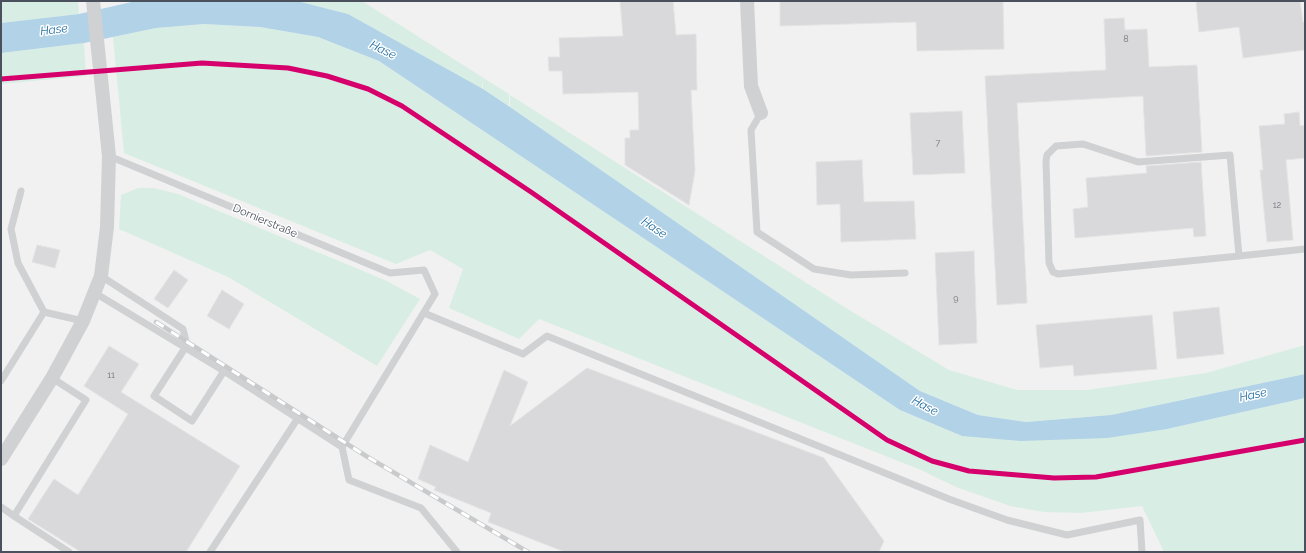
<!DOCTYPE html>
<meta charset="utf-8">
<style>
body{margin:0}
#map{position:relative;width:1306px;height:553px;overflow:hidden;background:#f1f1f1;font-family:Raleway,sans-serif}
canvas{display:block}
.frame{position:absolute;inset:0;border:2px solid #4a505c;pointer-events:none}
</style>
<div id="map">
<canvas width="1306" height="553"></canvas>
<div class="frame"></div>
</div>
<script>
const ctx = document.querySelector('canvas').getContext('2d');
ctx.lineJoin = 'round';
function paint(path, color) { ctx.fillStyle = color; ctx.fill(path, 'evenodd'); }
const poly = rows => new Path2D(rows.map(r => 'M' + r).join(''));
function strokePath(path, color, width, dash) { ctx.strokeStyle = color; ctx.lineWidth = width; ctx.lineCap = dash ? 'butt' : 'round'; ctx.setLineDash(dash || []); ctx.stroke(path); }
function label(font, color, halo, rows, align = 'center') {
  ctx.font = font + ' Raleway,sans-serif'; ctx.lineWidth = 3; ctx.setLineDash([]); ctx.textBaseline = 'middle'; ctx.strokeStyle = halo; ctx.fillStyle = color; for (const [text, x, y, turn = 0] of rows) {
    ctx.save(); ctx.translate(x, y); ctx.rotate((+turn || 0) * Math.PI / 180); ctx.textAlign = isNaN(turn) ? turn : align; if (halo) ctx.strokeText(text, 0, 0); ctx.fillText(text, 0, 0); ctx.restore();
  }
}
paint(poly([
 [1,1,78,1,79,14,1,23],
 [297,1,362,1,482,77,482,89,348,14],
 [204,24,260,27,318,37,379,61,900,410,962,436,1167,429,1305,398,1305,552,1164,552,1142,506,1081,513,1044,512,1010,506,956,487,921,470,539,319,519,339,449,308,463,269,430,250,396,264,124,153,113,37,156,28],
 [84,43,86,76,1,84,1,53],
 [482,77,509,94,509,106,483,89],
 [510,95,846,308,949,370,1017,390,1087,390,1206,373,1305,345,1305,374,1111,415,1026,422,978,415,920,391,510,107],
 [138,188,154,188,178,194,387,281,420,299,377,366,228,277,119,229,121,195]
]), '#d8eee4');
paint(poly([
 [136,1,297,1,348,14,483,89,510,107,920,391,978,415,1026,422,1111,415,1305,374,1305,398,1167,429,1107,438,1021,441,962,436,900,410,379,61,318,37,260,27,204,24,156,28,84,43,1,53,1,23,79,14]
]), '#b1d2e7');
const building = poly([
 [620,1,673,1,676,35,696,34,697,90,691,90,695,171,689,205,625,165,625,138,630,138,630,130,639,130,638,92,563,94,562,71,549,71,548,57,560,57,559,38,623,36,620,1],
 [780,1,1003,1,1004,49,917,51,916,22,780,26,780,1],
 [1196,1,1300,1,1303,22,1305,22,1305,50,1243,58,1239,27,1199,32,1196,1],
 [1124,18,1125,30,1147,29,1149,67,1197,65,1202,152,1146,156,1143,96,1017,103,1027,303,997,305,985,76,1106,70,1104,19,1124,18],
 [962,111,965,173,913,175,910,113,962,111],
 [1299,112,1300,126,1305,125,1305,158,1286,160,1293,240,1267,242,1260,170,1263,170,1259,126,1285,124,1284,114,1299,112],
 [862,160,864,202,914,201,916,239,841,242,840,204,817,205,816,162,862,160],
 [1201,162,1206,236,1194,237,1193,228,1075,238,1073,209,1088,207,1086,178,1147,173,1146,166,1201,162],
 [37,245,60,250,55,268,32,262,37,245],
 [974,251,977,343,939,345,935,253,974,251],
 [174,270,188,280,168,308,154,299,174,270],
 [222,290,244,304,229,329,207,316,222,290],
 [1219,307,1224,354,1177,359,1173,312,1219,307],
 [1152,315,1157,369,1074,376,1073,365,1040,368,1036,325,1152,315],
 [109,346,139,364,121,392,240,466,186,552,81,552,28,519,54,479,78,495,128,414,84,386,109,346],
 [587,368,824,458,884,541,879,552,565,552,488,522,491,513,434,490,436,487,418,479,430,445,468,462,504,370,528,382,510,426,587,368]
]);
paint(building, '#d9d9db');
strokePath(building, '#e3e3e4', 1);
strokePath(poly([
 [761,113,751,130,757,232,814,269,851,275,905,273],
 [109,156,390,273,424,270,435,294,342,447,349,480,421,508,457,552],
 [21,191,11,229,18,263,44,312,83,321],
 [1239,256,1230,155,1138,162,1083,144,1056,146,1047,155,1046,161,1049,263,1053,272,1058,274,1239,256,1305,249],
 [101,276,183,329,186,341,185,348,154,396,192,421,224,371],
 [95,293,224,371,342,447],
 [424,313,523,354,547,336,949,499,1007,520,1067,535,1140,520,1142,552],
 [52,378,86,400,14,516,69,552],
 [1,381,44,312],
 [1,507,14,516],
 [210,552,298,418]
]), '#d0d1d3', 7);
strokePath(poly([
 [747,1,751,86,761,113],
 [1,459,52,378,83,321,101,276,107,227,109,156,93,1]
]), '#d0d1d3', 14);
const rail = poly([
 [156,322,366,456,528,552]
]);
strokePath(rail, '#c9cacc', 4.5);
strokePath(rail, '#fff', 3, [9]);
strokePath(poly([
 [1,79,202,63,288,68,327,76,368,89,402,106,531,192,887,440,932,461,969,471,1054,478,1096,477,1305,440]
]), '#d6006c', 5);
label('9px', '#6f747d', null, [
 ["8",1126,39],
 ["7",938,143],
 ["12",1277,205],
 ["9",956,298],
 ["11",111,375]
]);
label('11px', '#4a505c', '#fff', [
 ["Dornierstraße",265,221,23]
]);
label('italic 12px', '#1c6a9d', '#fff', [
 ["Hase",54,30,-7],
 ["Hase",383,50,26],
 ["Hase",654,228,34],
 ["Hase",1253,395,-12],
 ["Hase",925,406,28]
]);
</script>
